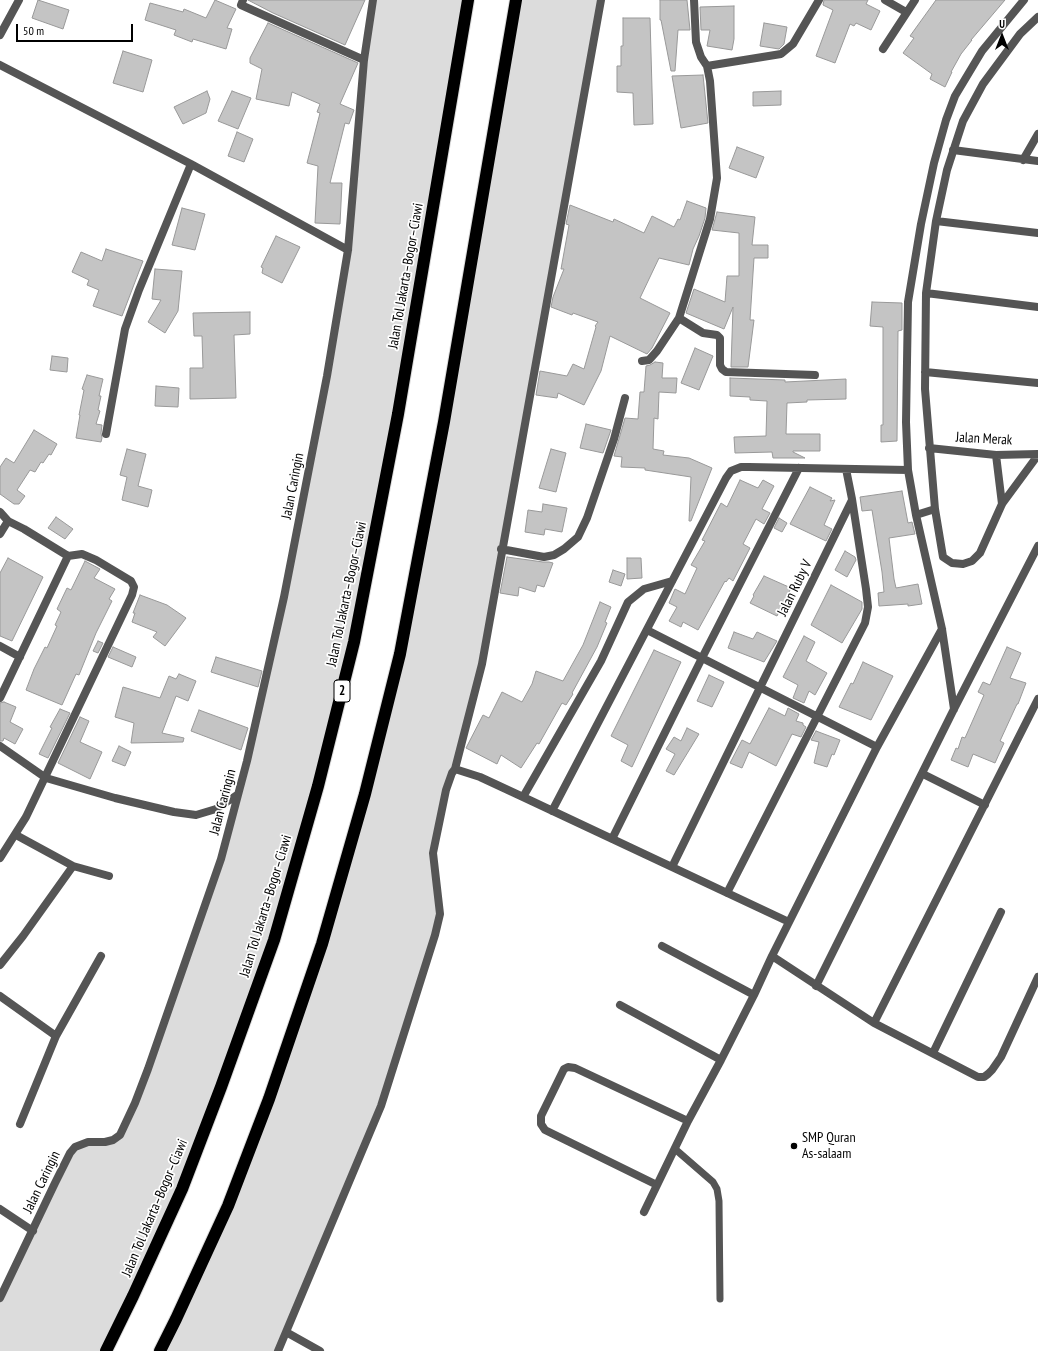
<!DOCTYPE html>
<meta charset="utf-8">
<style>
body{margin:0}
#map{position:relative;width:1038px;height:1351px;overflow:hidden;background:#fff;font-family:"PT Sans Narrow",sans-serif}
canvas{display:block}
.north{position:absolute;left:982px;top:16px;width:40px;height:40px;-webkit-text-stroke:3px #fff;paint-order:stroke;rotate:0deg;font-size:11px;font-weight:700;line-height:16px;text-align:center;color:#000}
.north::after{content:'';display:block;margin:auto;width:14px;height:18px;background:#000;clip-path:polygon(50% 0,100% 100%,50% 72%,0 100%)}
.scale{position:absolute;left:16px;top:24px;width:117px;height:18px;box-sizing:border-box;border:2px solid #000;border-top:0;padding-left:5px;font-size:12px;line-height:14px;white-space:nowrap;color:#000;-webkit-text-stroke:3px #fff;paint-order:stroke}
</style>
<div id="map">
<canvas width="1038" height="1351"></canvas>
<div class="north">U</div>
<div class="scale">50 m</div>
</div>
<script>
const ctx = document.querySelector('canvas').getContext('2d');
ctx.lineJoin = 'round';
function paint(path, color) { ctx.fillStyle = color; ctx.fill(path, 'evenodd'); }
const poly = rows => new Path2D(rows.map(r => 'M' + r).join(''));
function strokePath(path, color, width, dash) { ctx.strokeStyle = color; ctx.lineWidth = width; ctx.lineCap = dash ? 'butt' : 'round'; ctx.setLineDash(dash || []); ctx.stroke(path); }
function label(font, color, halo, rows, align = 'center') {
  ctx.font = font + ' "PT Sans Narrow",sans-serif'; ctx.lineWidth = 3.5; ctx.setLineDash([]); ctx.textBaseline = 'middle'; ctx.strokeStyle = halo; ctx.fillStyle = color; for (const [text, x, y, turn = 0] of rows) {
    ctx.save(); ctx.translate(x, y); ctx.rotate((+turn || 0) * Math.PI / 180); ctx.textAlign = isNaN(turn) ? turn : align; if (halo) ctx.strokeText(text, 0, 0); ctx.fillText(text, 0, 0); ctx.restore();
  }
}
paint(poly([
 [374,0,468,0,354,642,273,943,182,1189,106,1351,0,1351,0,1298,75,1147,120,1135,221,859,269,664,348,250],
 [516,0,601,0,482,664,433,853,440,914,381,1106,278,1351,157,1351,228,1206,322,944,400,653]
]), '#dcdcdc');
const building = poly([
 [38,0,69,10,63,29,32,18,38,0],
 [215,0,236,9,227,28,232,29,226,49,193,39,192,42,174,35,176,30,145,20,150,3,183,12,184,9,206,18,215,0],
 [248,0,365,0,345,45,273,13,248,0],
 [660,0,687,0,690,30,678,30,675,71,671,71,661,20,660,20,660,0],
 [824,0,868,0,866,4,880,11,871,30,856,23,854,26,850,24,835,63,816,56,833,10,823,5,824,0],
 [936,0,1005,0,971,40,972,40,961,54,951,72,952,72,945,87,930,79,932,74,903,53,914,38,910,36,936,0],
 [734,6,734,39,732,50,707,46,710,30,701,30,700,7,734,6],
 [623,18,650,18,653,124,634,125,633,93,617,92,617,66,621,66,621,46,623,46,623,18],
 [268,23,358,63,340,104,354,110,349,124,345,123,330,183,342,183,340,224,315,223,318,166,307,163,320,113,317,112,320,104,292,92,289,106,256,99,262,69,250,63,250,58,268,23],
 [764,23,787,27,784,44,779,49,760,46,764,23],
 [123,51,152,60,143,92,113,83,123,51],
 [703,75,708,123,681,128,672,76,703,75],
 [207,91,210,99,206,113,183,124,174,107,207,91],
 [232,91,251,98,238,129,218,121,232,91],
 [781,91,781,105,753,106,753,92,781,91],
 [237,132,253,139,244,162,228,156,237,132],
 [737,147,764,157,756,178,729,168,737,147],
 [687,201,706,208,705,218,699,236,693,249,689,265,659,258,640,298,670,313,652,348,647,354,610,336,601,371,584,405,558,393,557,398,536,395,540,371,567,376,573,364,584,369,596,327,595,326,598,322,573,313,572,315,551,307,553,297,564,269,561,269,569,225,566,224,570,205,613,222,614,219,644,233,652,216,674,227,678,219,680,220,687,201],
 [182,208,205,214,195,250,172,245,182,208],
 [717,212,755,217,752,245,768,245,768,258,754,258,750,320,754,320,748,367,731,367,733,307,724,329,686,313,694,289,725,302,727,276,739,276,739,233,712,230,717,212],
 [276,236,300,247,282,283,262,273,263,268,261,267,276,236],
 [106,249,143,261,122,316,93,306,99,290,87,285,89,280,72,272,81,252,102,261,106,249],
 [155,269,182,271,178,311,165,333,148,322,161,300,152,299,155,269],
 [872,302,902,303,902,330,898,331,897,441,881,442,881,425,883,425,883,327,870,326,872,302],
 [250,312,250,334,234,335,236,398,190,399,190,368,203,368,202,336,194,336,193,313,250,312],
 [695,348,713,356,699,390,681,383,695,348],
 [52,356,68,358,67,372,50,370,52,356],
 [655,362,663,363,662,378,677,378,676,393,659,392,658,419,654,418,653,449,664,451,663,455,689,458,712,468,691,521,689,521,691,477,645,470,645,468,621,467,622,457,614,456,625,418,638,419,640,392,644,392,646,366,650,365,655,362],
 [87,375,103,379,99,396,101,396,98,410,100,411,96,424,102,425,101,433,102,438,101,442,76,438,80,415,79,415,84,390,82,389,87,375],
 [730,378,785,380,785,382,846,379,846,399,807,400,807,402,787,403,786,434,820,434,820,451,793,451,793,452,805,458,773,458,772,452,735,453,734,437,766,436,767,401,750,400,750,397,730,396,730,378],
 [156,386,179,388,178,407,155,406,156,386],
 [586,424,611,430,603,453,580,448,586,424],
 [34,430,57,444,51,455,49,454,43,463,41,462,35,472,30,470,17,490,25,496,19,504,14,504,0,494,0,467,6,458,14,463,34,430],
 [127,449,146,454,138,486,152,490,148,507,122,500,127,477,120,475,127,449],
 [551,449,566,453,556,492,539,488,551,449],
 [740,480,758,488,763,480,774,486,762,509,770,513,764,524,756,519,743,544,750,548,733,581,729,578,726,582,725,581,698,630,683,622,681,627,669,621,677,607,669,603,675,589,685,594,697,568,691,565,705,541,702,540,721,503,727,507,740,480],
 [810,487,832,498,830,501,835,500,824,525,832,529,826,541,790,524,810,487],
 [902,491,908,523,912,522,915,534,889,538,894,579,896,588,918,584,922,604,908,606,908,604,879,606,878,593,884,592,882,572,872,510,862,511,860,497,902,491],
 [543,504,567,508,562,532,545,529,544,535,525,532,528,510,542,512,543,504],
 [56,517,73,529,65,539,48,528,56,517],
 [779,518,787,523,782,532,774,528,779,518],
 [845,551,855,557,856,560,847,577,835,570,845,551],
 [507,557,543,562,549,562,553,563,544,587,537,585,535,592,519,587,518,596,500,593,507,557],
 [8,558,43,577,12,641,0,636,0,573,8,558],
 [627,558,641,558,642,578,627,579,627,558],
 [85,561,100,569,94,578,115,589,109,599,112,601,96,633,79,675,76,674,62,705,26,690,34,669,45,647,47,648,57,626,55,625,61,612,57,609,67,588,71,590,85,561],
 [613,570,625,574,621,586,609,582,613,570],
 [764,576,791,588,782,608,781,608,777,616,750,603,754,596,753,595,764,576],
 [831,585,862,602,862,609,842,643,811,625,831,585],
 [140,595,167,605,186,618,165,646,153,637,157,632,132,622,135,613,133,613,140,595],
 [600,602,611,607,605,622,607,623,597,647,572,693,573,694,566,705,562,703,539,744,537,743,521,768,501,755,497,764,466,748,483,715,489,718,502,692,522,702,532,684,536,671,563,681,583,645,600,602],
 [734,632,753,639,757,632,777,641,764,662,728,648,734,632],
 [804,636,815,642,806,661,827,673,815,695,809,691,804,703,793,698,798,685,783,677,804,636],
 [98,641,103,643,98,653,93,651,98,641],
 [113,647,136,657,132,667,108,657,113,647],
 [1007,647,1021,653,1010,678,1026,683,1018,704,1017,704,1000,741,1004,743,995,763,973,754,968,767,951,760,956,748,958,749,962,737,965,738,984,695,978,692,983,682,990,685,1007,647],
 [654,650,681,662,632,767,621,761,628,745,611,736,654,650],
 [216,657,262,671,258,687,211,672,216,657],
 [863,662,893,676,871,720,839,707,851,683,853,684,863,662],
 [179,674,196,681,188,701,176,696,162,733,184,738,183,742,131,743,134,723,115,717,123,687,160,698,169,676,176,679,179,674],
 [709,675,724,682,712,707,697,701,709,675],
 [4,702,16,707,10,722,23,729,15,744,4,738,3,741,0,741,0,703,4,702],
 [769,708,785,716,788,708,799,714,796,721,803,723,803,725,806,727,801,737,792,734,776,766,749,752,742,768,730,763,742,740,750,744,769,708],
 [60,709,70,713,48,758,39,754,52,728,50,727,60,709],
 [199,710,248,728,241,750,191,731,199,710],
 [80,717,89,721,80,742,102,752,90,779,58,763,80,717],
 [687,728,699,734,674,775,666,771,675,754,666,749,674,737,681,741,687,728],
 [816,731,840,740,834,755,832,754,827,767,814,763,819,742,811,740,816,731],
 [119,746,131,752,125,766,112,761,119,746]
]);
paint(building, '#c4c4c4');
strokePath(building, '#999', 1);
const motorway = poly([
 [106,1351,133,1296,182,1189,221,1087,274,940,318,786,354,642,398,414,468,0],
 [160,1351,176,1319,228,1206,269,1099,322,944,365,794,400,654,419,553,444,422,516,0]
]);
strokePath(motorway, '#dbdbdb', 14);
strokePath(poly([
 [675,1149,713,1182,717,1189,719,1201,720,1299]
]), '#555', 7);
strokePath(poly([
 [243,0,241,5,364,60],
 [885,0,906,12],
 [0,35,19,0],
 [883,49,915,0],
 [0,65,191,164,348,250],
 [707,66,781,54,793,44,819,0],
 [953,150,1038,161],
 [1023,160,1038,134],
 [936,221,1038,233],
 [926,293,1038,307],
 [679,318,703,333,717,335,720,338,720,365,722,369,726,372,815,375],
 [642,361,649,360,657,351,679,318,710,219,717,178,710,81,707,66,701,57,696,42,694,0],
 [925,372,1038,383],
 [106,434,125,329,139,290,191,164],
 [929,448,996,455,1038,454],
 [996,455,1002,504],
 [935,509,943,557,952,563,963,564,972,561,980,553,1002,504,1038,455],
 [0,512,8,521,0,534],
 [916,515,935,509,925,389,926,293,936,221,947,170,963,121,983,84,1020,34,1038,17],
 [501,549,544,557,554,555,564,549,578,537,587,518,614,439,625,398],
 [647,630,877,747],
 [0,646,20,657],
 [0,698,68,556],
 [954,709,942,629,916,515,908,470,906,422,908,302,921,224,934,163,946,120,955,96,982,51,1024,0],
 [0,746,46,778,115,798,174,812,196,815,216,809,237,795],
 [455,769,482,664,601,0],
 [923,774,985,805],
 [523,797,601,661,628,602,644,589,672,581],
 [552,811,726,478,731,471,741,467,749,467,908,470],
 [16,835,73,866,109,876],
 [612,839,702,658,799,468],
 [0,858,26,817,132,595,134,587,131,581,96,560,82,554,68,556,24,529,8,521],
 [672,867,852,500],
 [727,893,865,623,868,607,866,589,852,499,846,469],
 [662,946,754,995],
 [772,956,874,1023,978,1077,984,1077,988,1074,992,1070,1001,1057,1038,977],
 [0,965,23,936,73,866],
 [816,986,954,709,1038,546],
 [0,996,56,1036],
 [620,1005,721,1060],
 [874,1023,1038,699],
 [933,1053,1001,912],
 [20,1124,56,1036,101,956],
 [657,1185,545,1130,541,1124,541,1116,564,1069,568,1067,575,1068,688,1121],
 [0,1209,33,1231],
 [644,1212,688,1121,721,1060,754,995,772,956,877,747,942,629],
 [0,1298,55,1183,70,1153,75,1147,88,1142,105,1142,113,1140,120,1135,135,1103,148,1069,221,859,247,761,284,597,327,376,348,250,364,60,373,0],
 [286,1332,320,1351],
 [278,1351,381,1106,435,935,440,914,433,853,446,790,452,773,455,769,480,777,523,797,789,922]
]), '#555', 8);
strokePath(motorway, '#000', 12);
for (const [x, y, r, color] of [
 [794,1146,4,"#000"]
]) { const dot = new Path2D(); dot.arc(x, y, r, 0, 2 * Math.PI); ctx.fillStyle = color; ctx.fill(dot); strokePath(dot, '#fff', 1.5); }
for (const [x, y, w] of [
 [342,691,16]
]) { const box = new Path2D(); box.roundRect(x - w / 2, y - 11, w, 22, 3); ctx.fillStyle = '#fff'; ctx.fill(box); strokePath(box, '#000', 1); }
label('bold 13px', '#000', null, [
 ["2",342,691]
]);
label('14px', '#000', '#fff', [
 ["Jalan Tol Jakarta–Bogor–Ciawi",406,276,-80],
 ["Jalan Merak",984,439,3],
 ["Jalan Caringin",293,486,-79],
 ["Jalan Ruby V",795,588,-64],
 ["Jalan Tol Jakarta–Bogor–Ciawi",347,594,-78],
 ["Jalan Caringin",223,802,-75],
 ["Jalan Tol Jakarta–Bogor–Ciawi",266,906,-73],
 ["Jalan Caringin",42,1182,-64],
 ["Jalan Tol Jakarta–Bogor–Ciawi",155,1208,-67]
]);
label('14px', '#000', '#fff', [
 ["SMP Quran",802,1138],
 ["As-salaam",802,1154]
], 'left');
</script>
